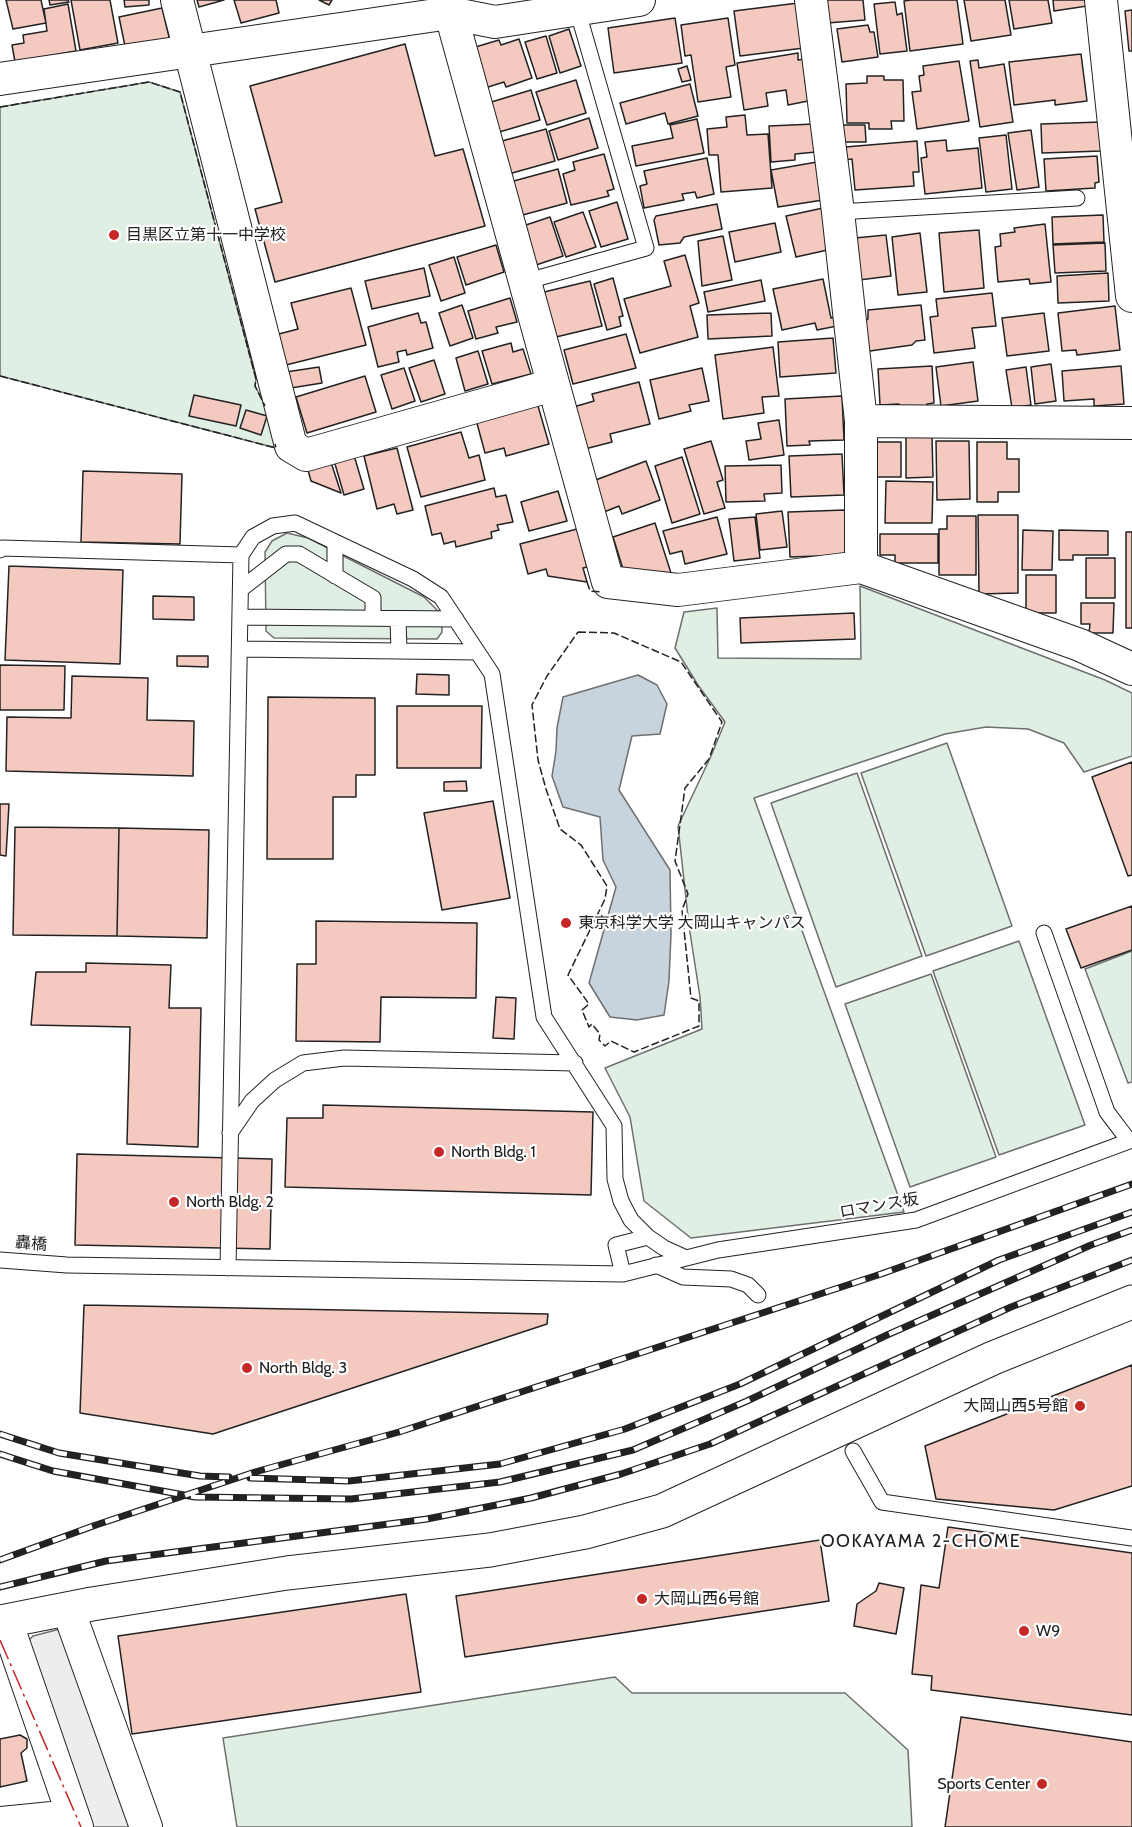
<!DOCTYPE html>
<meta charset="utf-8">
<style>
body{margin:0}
canvas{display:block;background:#fff}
</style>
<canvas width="1132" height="1827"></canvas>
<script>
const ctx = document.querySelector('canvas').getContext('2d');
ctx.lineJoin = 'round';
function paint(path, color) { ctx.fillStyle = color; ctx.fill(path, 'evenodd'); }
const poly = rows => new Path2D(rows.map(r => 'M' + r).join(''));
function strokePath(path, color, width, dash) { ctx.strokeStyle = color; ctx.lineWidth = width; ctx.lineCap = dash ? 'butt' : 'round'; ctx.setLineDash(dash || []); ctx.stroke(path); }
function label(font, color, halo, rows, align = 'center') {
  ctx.font = font + ' Cabin,"Noto Sans JP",sans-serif'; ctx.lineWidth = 4.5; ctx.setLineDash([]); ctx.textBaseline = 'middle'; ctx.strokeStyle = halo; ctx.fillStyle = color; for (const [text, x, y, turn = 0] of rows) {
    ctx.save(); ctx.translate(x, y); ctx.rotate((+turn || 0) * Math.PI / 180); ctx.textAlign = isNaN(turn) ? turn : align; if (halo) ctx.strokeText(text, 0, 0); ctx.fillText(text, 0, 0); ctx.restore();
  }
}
const green = poly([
 [149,82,180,92,256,379,255,386,265,405,276,448,0,376,0,107,149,82],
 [287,533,308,538,424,597,438,611,442,619,442,632,437,639,274,638,266,631,265,552,272,541,287,533],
 [860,586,1105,680,1132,693,1132,756,1084,772,1064,743,1028,729,986,727,945,734,754,798,904,1212,691,1238,644,1201,630,1117,605,1068,702,1029,700,997,689,926,678,826,711,756,725,722,698,685,675,648,684,612,717,608,718,658,861,659,860,586],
 [947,743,1012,926,926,956,861,773,947,743],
 [857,773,922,956,836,987,771,803,857,773],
 [1019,941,1085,1125,999,1155,933,971,1019,941],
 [1132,951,1132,1082,1128,1083,1085,969,1132,951],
 [931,974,996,1157,910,1187,845,1004,931,974],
 [615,1677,632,1693,845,1693,908,1750,912,1827,237,1827,223,1738,615,1677]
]);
paint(green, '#e0efe3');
strokePath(green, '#6f6f6f', 1.5);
const parking = poly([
 [56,1630,61,1630,136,1827,90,1827,27,1642,33,1636,56,1630]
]);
paint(parking, '#ededed');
strokePath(parking, '#6f6f6f', 1.5);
const water = poly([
 [638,675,657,685,667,704,660,734,632,736,619,790,670,870,671,934,669,981,664,1015,637,1020,610,1017,589,983,616,887,603,860,600,817,563,807,552,776,556,751,557,728,563,697,638,675]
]);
paint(water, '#c7d3dd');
strokePath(water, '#6f6f6f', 1.5);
const building = poly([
 [6,0,41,0,46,23,13,29,6,0],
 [49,0,68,0,69,2,50,5,49,0],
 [71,0,110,0,118,43,80,50,71,0],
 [124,0,149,0,149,5,125,7,124,0],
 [197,0,224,0,199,7,197,0],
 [234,0,276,0,279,13,241,23,234,0],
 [319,0,332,0,329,5,319,0],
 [825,0,863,0,865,20,827,23,825,0],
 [911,0,957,0,963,44,910,51,904,1,911,0],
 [964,0,1005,0,1011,35,971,41,964,0],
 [1009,0,1048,0,1052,23,1014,29,1009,0],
 [1053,0,1087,0,1087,6,1054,11,1053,0],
 [895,2,897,15,902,13,907,51,880,54,874,4,895,2],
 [798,3,804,48,740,56,734,11,798,3],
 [68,4,76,51,15,62,12,45,24,43,23,35,47,31,44,9,68,4],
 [162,8,170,41,126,51,119,17,162,8],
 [1132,10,1132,51,1129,51,1125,11,1132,10],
 [675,18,682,63,614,73,608,28,675,18],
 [728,18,735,65,726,67,731,97,698,102,691,55,685,56,681,25,728,18],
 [868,25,870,32,874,32,878,57,842,62,837,29,868,25],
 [569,29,581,66,560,73,549,36,569,29],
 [546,36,557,73,537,79,525,42,546,36],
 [519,39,532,78,506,87,504,82,485,88,472,48,499,40,501,45,519,39],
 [405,44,435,156,463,149,485,226,275,282,255,209,282,202,250,86,405,44],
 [798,53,798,60,805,59,809,79,805,80,808,101,788,105,786,90,766,93,768,106,744,110,737,63,798,53],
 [1081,54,1087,101,1055,105,1055,100,1014,105,1009,62,1081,54],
 [978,60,979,68,1004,64,1013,122,980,127,970,61,978,60],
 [959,61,969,121,917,129,912,92,921,91,919,76,924,75,923,66,959,61],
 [687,66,691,80,682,82,678,69,687,66],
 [867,76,884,76,884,80,903,80,904,121,891,121,892,129,869,129,869,123,847,123,846,84,867,83,867,76],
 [576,80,586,113,547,125,536,92,576,80],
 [690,84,698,116,668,124,665,113,626,124,620,103,690,84],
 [531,90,540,120,496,133,488,103,531,90],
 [745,115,747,135,768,134,772,188,721,192,718,155,709,155,707,129,727,127,726,117,745,115],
 [589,118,598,148,558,160,549,131,589,118],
 [697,119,704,153,636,166,632,146,673,138,670,125,697,119],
 [1101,122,1102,151,1042,153,1041,124,1101,122],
 [814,124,816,152,795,154,795,160,771,162,769,126,814,124],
 [840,125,865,125,866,142,841,142,840,125],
 [546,129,555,161,505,175,502,141,546,129],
 [1031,130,1039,187,1017,190,1008,133,1031,130],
 [1006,135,1012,189,986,192,979,138,1006,135],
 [946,140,947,151,978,148,982,188,925,194,921,158,927,157,925,142,946,140],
 [917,141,919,172,913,172,914,186,855,190,852,159,845,160,845,147,917,141],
 [604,154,614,189,607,191,609,196,571,205,563,174,575,170,573,162,604,154],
 [1097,156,1099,182,1095,183,1095,188,1046,191,1044,159,1097,156],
 [707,158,714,194,697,198,695,192,682,194,684,200,644,208,640,186,647,184,644,171,707,158],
 [817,162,823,200,778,207,771,170,817,162],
 [558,169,567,203,519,216,510,182,558,169],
 [617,202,628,239,601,247,589,211,617,202],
 [717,204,722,229,684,237,680,243,659,245,654,220,656,216,717,204],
 [823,208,832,249,796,257,786,216,823,208],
 [583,212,596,247,566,257,554,222,583,212],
 [1103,215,1104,242,1053,244,1052,217,1103,215],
 [550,217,563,256,536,265,523,226,550,217],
 [775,223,781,252,735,262,729,232,775,223],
 [1045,224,1051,282,1030,284,1029,279,998,282,995,247,1001,246,1000,234,1015,232,1014,228,1045,224],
 [979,230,984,288,944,292,939,233,979,230],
 [920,233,927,292,898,295,892,237,920,233],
 [886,235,891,276,859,280,855,238,886,235],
 [723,236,732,280,702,286,698,241,723,236],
 [1105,243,1106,271,1055,273,1053,245,1105,243],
 [496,245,504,272,466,285,457,257,496,245],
 [685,255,699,303,690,306,698,337,640,353,624,299,671,286,664,261,685,255],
 [454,257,465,293,441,301,429,265,454,257],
 [424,268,430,296,372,309,365,281,424,268],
 [1108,273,1109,301,1058,303,1057,276,1108,273],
 [613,278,623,316,619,317,621,326,607,330,594,284,613,278],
 [823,279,831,318,835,317,837,326,817,330,815,323,782,330,773,289,823,279],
 [761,280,765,301,708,312,704,292,761,280],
 [590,281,602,326,556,337,544,292,590,281],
 [351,288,366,345,282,366,275,335,298,329,291,303,351,288],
 [992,293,996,326,972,328,975,348,934,353,930,317,938,316,936,299,992,293],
 [510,298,517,322,496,327,498,333,476,339,468,311,510,298],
 [462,305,473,338,450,346,439,313,462,305],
 [921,305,925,340,916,341,912,345,870,351,867,349,864,322,868,319,868,310,921,305],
 [1115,306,1120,350,1077,355,1076,350,1062,351,1058,313,1115,306],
 [418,313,421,323,426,322,433,348,407,355,406,350,397,352,399,362,378,367,368,327,418,313],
 [771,313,772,336,708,339,707,315,771,313],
 [1044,313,1049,351,1007,356,1002,318,1044,313],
 [626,334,636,368,573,384,564,350,626,334],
 [833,338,836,373,780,377,778,342,833,338],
 [511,343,513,352,523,349,531,374,492,384,482,351,511,343],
 [773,347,779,396,762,397,764,413,723,419,715,355,773,347],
 [478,351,488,384,465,391,456,358,478,351],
 [434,360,445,394,421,402,409,368,434,360],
 [973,362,978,401,941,406,936,367,973,362],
 [1051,364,1056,401,1035,404,1031,367,1051,364],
 [932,366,934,403,927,404,927,409,900,411,899,404,880,405,878,369,932,366],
 [1121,366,1124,404,1094,406,1094,399,1064,401,1062,371,1121,366],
 [319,367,322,383,291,388,286,372,319,367],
 [1026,367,1031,405,1012,408,1006,370,1026,367],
 [404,368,415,401,392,409,381,375,404,368],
 [702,368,709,401,689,405,691,411,659,419,650,380,702,368],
 [365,376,376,412,307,433,296,397,365,376],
 [639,382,650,424,610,434,612,442,581,450,570,408,594,401,592,394,639,382],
 [194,395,241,405,236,426,189,416,194,395],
 [842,396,844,440,809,441,810,445,787,446,785,399,842,396],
 [536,399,549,444,506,456,504,448,485,453,475,416,536,399],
 [246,410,267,416,261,435,240,428,246,410],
 [779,420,784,455,749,460,746,441,761,439,758,423,779,420],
 [461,432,469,458,479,455,485,480,421,497,407,447,461,432],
 [932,435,933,477,906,478,906,436,932,435],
 [711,441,723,480,717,482,725,508,704,514,684,449,711,441],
 [936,441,969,441,970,499,937,500,936,441],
 [873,442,901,442,901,477,873,477,873,442],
 [977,442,1007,442,1007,459,1019,459,1019,492,998,492,998,502,977,502,977,442],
 [397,448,413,510,397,514,394,504,377,509,364,456,397,448],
 [353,452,364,489,344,495,333,457,353,452],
 [842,454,844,495,791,497,789,456,842,454],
 [329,456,341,493,311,481,306,463,329,456],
 [682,457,700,514,672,523,655,466,682,457],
 [646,461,660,500,622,514,619,506,604,512,593,481,646,461],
 [781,465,782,493,764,494,765,501,726,502,725,466,781,465],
 [83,471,182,474,180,544,81,542,83,471],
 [886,481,933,482,932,523,885,523,886,481],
 [494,488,496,497,506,495,513,522,497,525,499,530,491,532,492,538,456,547,455,541,444,544,441,533,432,535,425,506,494,488],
 [558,491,567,521,529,531,521,502,558,491],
 [845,510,846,555,790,557,788,512,845,510],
 [782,511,787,547,760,550,756,514,782,511],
 [978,515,1018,515,1018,593,979,594,978,515],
 [947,516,976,516,976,575,939,575,939,529,947,529,947,516],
 [717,517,727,554,685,564,682,551,670,554,663,531,717,517],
 [755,517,760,558,734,561,729,519,755,517],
 [655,523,671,573,623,569,613,537,655,523],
 [577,529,587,567,583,568,587,582,548,576,546,569,528,574,520,544,577,529],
 [1023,530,1053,531,1052,570,1022,570,1023,530],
 [1059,530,1108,531,1108,555,1073,555,1073,560,1059,560,1059,530],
 [1126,532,1132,532,1132,628,1126,628,1126,532],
 [880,534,938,534,938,563,895,563,895,555,880,555,880,534],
 [1086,558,1115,558,1115,598,1086,598,1086,558],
 [9,566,123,570,120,664,5,660,9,566],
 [1026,575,1056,575,1056,613,1026,613,1026,575],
 [153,596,194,597,194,620,153,619,153,596],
 [1081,603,1114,603,1113,633,1089,633,1090,624,1081,624,1081,603],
 [854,613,855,639,741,643,740,618,854,613],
 [177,656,208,656,208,667,177,666,177,656],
 [0,665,65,666,64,710,0,710,0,665],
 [417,674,449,675,449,695,416,694,417,674],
 [72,676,148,678,147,720,194,721,193,776,6,771,7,717,71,718,72,676],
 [268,697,375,698,375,775,356,775,356,797,333,797,333,859,267,859,268,697],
 [397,706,482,706,481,768,397,768,397,706],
 [1132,762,1132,875,1128,876,1092,777,1132,762],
 [466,781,467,791,444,791,444,782,466,781],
 [493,801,510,898,442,910,424,813,493,801],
 [0,804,9,804,6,856,0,855,0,804],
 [15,827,119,828,117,936,13,935,15,827],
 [119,828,209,830,207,938,117,936,119,828],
 [1132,906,1132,950,1081,968,1066,929,1132,906],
 [316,921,477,923,476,998,381,997,380,1042,296,1041,297,964,316,964,316,921],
 [86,963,171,965,169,1008,201,1008,198,1147,127,1144,130,1027,31,1025,36,972,86,972,86,963],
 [496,997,516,998,514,1039,493,1038,496,997],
 [323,1105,593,1112,591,1195,285,1187,287,1118,323,1118,323,1105],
 [77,1154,272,1159,270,1249,75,1245,77,1154],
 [84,1305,548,1314,547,1324,213,1434,80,1413,84,1305],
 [1132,1365,1132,1486,1054,1510,936,1499,925,1446,1132,1365],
 [948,1527,1132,1553,1132,1715,931,1690,932,1676,912,1674,921,1585,939,1588,948,1527],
 [820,1540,829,1601,465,1657,456,1596,820,1540],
 [879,1583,904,1588,896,1634,854,1626,857,1604,876,1591,879,1583],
 [406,1594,421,1692,132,1734,118,1636,406,1594],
 [961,1717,1132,1742,1132,1827,945,1827,961,1717],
 [20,1735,27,1739,27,1748,21,1753,27,1781,0,1787,0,1739,20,1735]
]);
paint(building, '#f3c9c0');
strokePath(building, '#222', 1.5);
const service = poly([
 [838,212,1077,198],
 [524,282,646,248,577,9],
 [335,542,335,576],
 [0,550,2,548,241,555],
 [241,589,286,554,299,554,373,598,373,618],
 [241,617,456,619],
 [398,619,399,651],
 [241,649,477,652],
 [1044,933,1107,1112,1129,1141],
 [230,1133,252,1101,275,1080,303,1063,344,1058,575,1063],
 [0,1260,67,1265,623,1274,718,1250,916,1220,1132,1140],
 [656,1265,683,1277,731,1279,748,1285,758,1295],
 [228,1268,241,555,253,537,273,526,295,523,413,579,441,597,492,674,544,1017,614,1126,615,1179,621,1201,631,1220,648,1237,664,1248,684,1257],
 [623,1274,616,1245,648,1237],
 [853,1451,882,1502,1132,1538]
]);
const minor = poly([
 [177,0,291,446,306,455,553,385],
 [447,0,608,582,678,590,861,567,1080,645,1132,669],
 [811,0,838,212,861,421,861,567],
 [1101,0,1132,296],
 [0,79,450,13,495,22,639,0],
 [861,421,1132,423],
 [68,1609,146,1827],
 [6,1621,77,1827],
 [0,1823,72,1816]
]);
const tertiary = poly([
 [0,1622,92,1604,287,1573,490,1550,585,1532,662,1511,993,1358,1132,1302]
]);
strokePath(service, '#222', 17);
strokePath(minor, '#222', 34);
strokePath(tertiary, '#222', 35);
strokePath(service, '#fff', 15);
strokePath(minor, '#fff', 32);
strokePath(tertiary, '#fff', 33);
const rail = poly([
 [0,1434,59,1453,200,1476,229,1477],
 [0,1454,53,1471,195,1497,351,1499,500,1482,633,1450,747,1401,887,1335,1091,1245,1132,1230],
 [250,1478,349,1481,500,1464,625,1429,740,1384,999,1260,1132,1212],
 [0,1560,96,1525,255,1472,399,1432,881,1274,1132,1184],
 [0,1587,106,1561,427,1519,531,1498,621,1474,710,1444,1011,1307,1132,1260]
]);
strokePath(rail, '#222', 7);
strokePath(rail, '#fff', 4.5, [14]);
strokePath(poly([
 [0,107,149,82,180,92,256,379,255,386,265,406],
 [0,376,276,448,275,444],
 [587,582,590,591,601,592],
 [578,632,614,633,681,662,722,722,709,759,685,788,675,861,688,894,682,910,691,998,699,1001,699,1026,634,1052,611,1041,605,1046,599,1040,600,1034,592,1024,589,1027,582,1010,589,1004,568,975,605,899,607,886,581,845,560,829,546,789,538,760,532,705,547,676,578,632]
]), '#222', 1.5, [8, 3]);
strokePath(poly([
 [0,1640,81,1827]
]), '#c62828', 1.5, [21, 4.5, 3, 4.5]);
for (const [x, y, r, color] of [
 [114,235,6,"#c62828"],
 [566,923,6,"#c62828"],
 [439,1152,6,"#c62828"],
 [174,1202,6,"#c62828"],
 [247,1368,6,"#c62828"],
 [1080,1406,6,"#c62828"],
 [642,1599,6,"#c62828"],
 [1024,1631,6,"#c62828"],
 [1042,1784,6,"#c62828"]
]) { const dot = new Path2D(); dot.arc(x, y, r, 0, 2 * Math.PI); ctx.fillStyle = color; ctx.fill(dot); strokePath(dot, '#fff', 2); }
label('16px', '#222', '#fff', [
 ["目黒区立第十一中学校",126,235],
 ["東京科学大学 大岡山キャンパス",578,923],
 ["North Bldg. 1",451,1152],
 ["North Bldg. 2",186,1202],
 ["North Bldg. 3",259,1368],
 ["大岡山西5号館",1068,1406,"right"],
 ["大岡山西6号館",654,1599],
 ["W9",1036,1631],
 ["Sports Center",1030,1784,"right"]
], 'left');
label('16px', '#222', '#fff', [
 ["ロマンス坂",879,1206,-10],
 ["轟橋",31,1244,4]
]);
ctx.letterSpacing = '1.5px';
label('18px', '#222', '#fff', [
 ["OOKAYAMA 2-CHOME",921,1542]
]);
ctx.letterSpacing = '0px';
</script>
